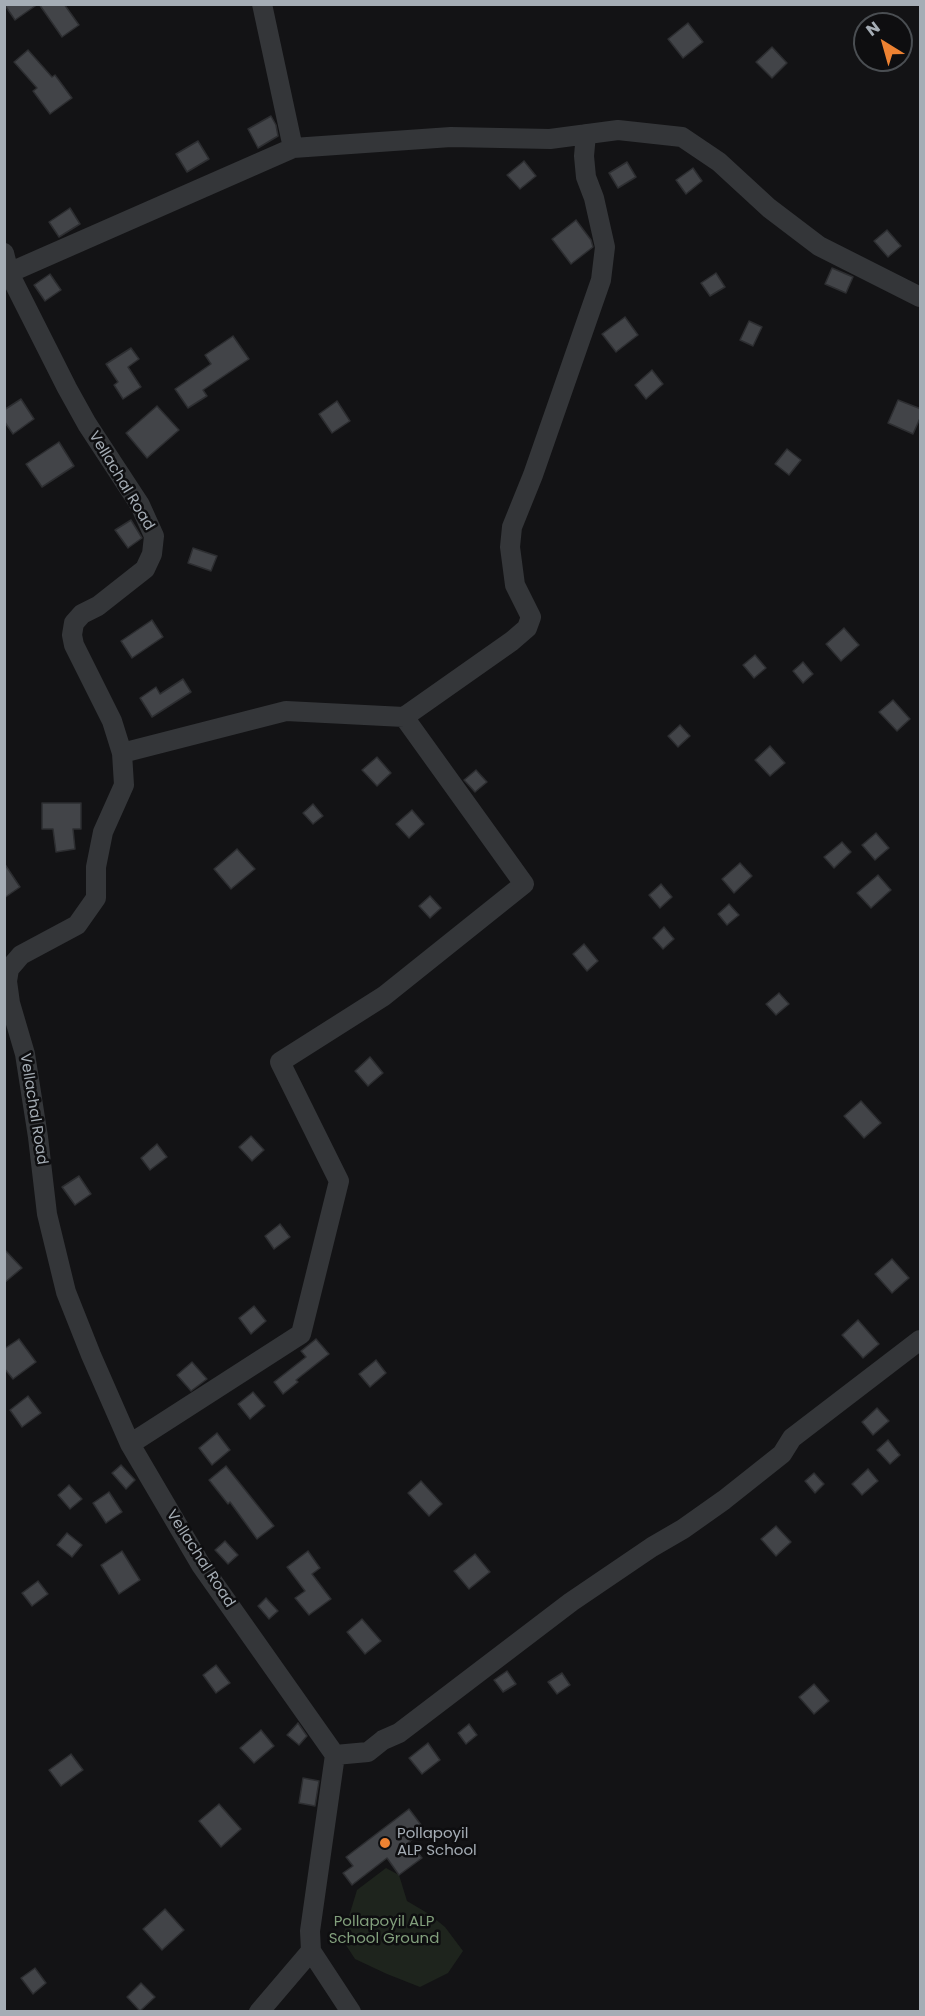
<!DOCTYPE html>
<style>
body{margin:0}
#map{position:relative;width:925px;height:2016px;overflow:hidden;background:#131315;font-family:Poppins,sans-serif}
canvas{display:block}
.frame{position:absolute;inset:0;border:6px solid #a5adb5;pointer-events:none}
.north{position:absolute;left:853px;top:12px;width:60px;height:60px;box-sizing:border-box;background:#0e0e10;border:2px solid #4a4e52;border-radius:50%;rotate:323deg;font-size:16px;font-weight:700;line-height:24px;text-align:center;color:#a5adb5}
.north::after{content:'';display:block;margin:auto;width:21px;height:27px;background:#ed8232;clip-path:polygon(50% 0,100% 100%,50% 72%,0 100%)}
</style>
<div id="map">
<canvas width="925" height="2016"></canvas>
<div class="frame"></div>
<div class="north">N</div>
</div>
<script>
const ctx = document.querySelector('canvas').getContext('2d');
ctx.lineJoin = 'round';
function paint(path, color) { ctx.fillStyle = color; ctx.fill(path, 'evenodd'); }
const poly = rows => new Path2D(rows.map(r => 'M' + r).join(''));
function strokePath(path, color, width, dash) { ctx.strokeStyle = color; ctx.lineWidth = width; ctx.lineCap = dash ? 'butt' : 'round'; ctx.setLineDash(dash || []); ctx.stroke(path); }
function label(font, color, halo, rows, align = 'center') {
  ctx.font = font + ' Poppins,sans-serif'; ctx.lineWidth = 5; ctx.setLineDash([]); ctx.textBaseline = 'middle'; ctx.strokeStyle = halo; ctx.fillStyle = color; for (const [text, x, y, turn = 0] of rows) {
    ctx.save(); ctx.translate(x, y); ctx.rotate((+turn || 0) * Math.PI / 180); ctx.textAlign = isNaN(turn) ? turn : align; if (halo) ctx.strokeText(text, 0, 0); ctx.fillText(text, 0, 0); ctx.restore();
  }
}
paint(poly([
 [386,1868,399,1875,407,1901,429,1914,445,1927,463,1951,448,1973,420,1987,387,1974,355,1959,342,1939,357,1890]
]), '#1e241d');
const building = poly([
 [4,4,38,4,15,20,4,4],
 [39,4,64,4,79,25,62,37,39,4],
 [688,23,703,42,683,58,668,39,688,23],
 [772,47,787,63,772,78,756,62,772,47],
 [28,50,52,77,55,75,72,98,50,114,33,91,37,88,14,62,28,50],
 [271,116,276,125,278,136,258,148,248,129,271,116],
 [198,141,209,159,187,172,176,154,198,141],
 [524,161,536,176,520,189,507,175,524,161],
 [627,162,636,177,618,188,609,173,627,162],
 [693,168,702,181,686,194,676,180,693,168],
 [70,208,80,224,59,237,49,222,70,208],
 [576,220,591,240,593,247,571,264,552,239,576,220],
 [887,230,901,246,888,257,874,241,887,230],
 [832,268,853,277,846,293,825,284,832,268],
 [716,273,725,287,710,296,701,283,716,273],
 [50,274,61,290,45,301,34,285,50,274],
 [625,317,638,335,616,352,602,334,625,317],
 [749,321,762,327,753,346,740,340,749,321],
 [233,336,249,359,203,390,207,396,188,408,175,389,211,364,205,355,233,336],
 [131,348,139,359,128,367,141,387,123,399,114,385,118,382,106,364,131,348],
 [652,370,663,384,646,399,635,385,652,370],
 [21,399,34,419,13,434,4,421,4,410,21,399],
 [898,400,921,409,921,416,913,434,888,423,898,400],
 [337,401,350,421,332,433,319,414,337,401],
 [157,406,179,430,147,458,126,433,157,406],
 [59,442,74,466,42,487,26,464,59,442],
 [787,449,801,460,789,475,775,464,787,449],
 [131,520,142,538,128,548,115,530,131,520],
 [193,548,217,556,211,571,188,563,193,548],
 [152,620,163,637,132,658,121,641,152,620],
 [844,628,859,645,841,661,826,644,844,628],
 [755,655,766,668,754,678,743,665,755,655],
 [803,662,813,674,803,683,793,671,803,662],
 [183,679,191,692,152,717,140,698,156,687,160,694,183,679],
 [893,700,910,719,897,731,879,712,893,700],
 [680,725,690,736,678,747,668,736,680,725],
 [770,746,785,763,770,776,755,760,770,746],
 [377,757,391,773,377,786,362,770,377,757],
 [476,770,487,782,475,792,464,780,476,770],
 [42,803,81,803,81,829,73,829,75,849,56,852,53,829,42,829,42,803],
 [313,804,323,816,313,824,303,813,313,804],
 [412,810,424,824,409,838,396,824,412,810],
 [876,833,889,848,875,860,862,845,876,833],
 [842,842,851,852,834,868,824,857,842,842],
 [237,849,255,869,231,889,214,869,237,849],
 [4,863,20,887,4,898,4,863],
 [740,863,752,876,734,893,722,879,740,863],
 [878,875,891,890,871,908,857,893,878,875],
 [661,884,672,897,660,908,649,895,661,884],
 [430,896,441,908,430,918,419,906,430,896],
 [729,904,739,915,727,925,718,914,729,904],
 [664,927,674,939,663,949,653,938,664,927],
 [584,944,598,961,587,971,573,954,584,944],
 [779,993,789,1004,776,1015,766,1004,779,993],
 [370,1057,383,1073,368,1086,355,1071,370,1057],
 [861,1101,881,1123,864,1138,844,1116,861,1101],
 [251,1136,264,1150,252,1161,239,1147,251,1136],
 [157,1144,167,1157,150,1170,141,1158,157,1144],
 [79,1176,91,1194,75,1205,62,1187,79,1176],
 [280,1224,290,1237,274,1249,265,1236,280,1224],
 [4,1249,22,1268,4,1283,4,1249],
 [892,1259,909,1278,892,1293,875,1274,892,1259],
 [254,1306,266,1321,251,1334,239,1318,254,1306],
 [858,1320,879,1344,863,1358,842,1335,858,1320],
 [19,1339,36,1362,13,1379,4,1368,4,1349,19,1339],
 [316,1339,329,1354,296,1380,298,1382,283,1394,274,1382,306,1357,301,1351,316,1339],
 [376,1360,386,1373,370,1387,359,1374,376,1360],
 [192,1362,207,1379,191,1391,177,1375,192,1362],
 [253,1392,265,1406,250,1419,238,1404,253,1392],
 [28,1396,41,1413,22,1427,10,1410,28,1396],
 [877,1408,889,1421,873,1435,862,1422,877,1408],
 [217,1433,230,1450,212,1465,199,1448,217,1433],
 [888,1440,900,1455,890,1464,877,1450,888,1440],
 [121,1465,135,1480,126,1489,112,1473,121,1465],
 [226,1466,274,1526,257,1539,230,1502,228,1504,209,1480,226,1466],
 [868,1469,878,1481,862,1495,852,1484,868,1469],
 [814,1473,824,1484,815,1493,805,1481,814,1473],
 [421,1481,442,1504,429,1516,408,1493,421,1481],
 [69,1485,82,1499,70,1509,58,1495,69,1485],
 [109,1492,122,1512,106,1523,93,1503,109,1492],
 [776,1526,791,1542,776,1556,761,1539,776,1526],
 [67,1533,82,1545,72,1557,57,1545,67,1533],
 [225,1541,238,1555,228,1564,215,1550,225,1541],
 [122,1551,140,1580,119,1594,101,1565,122,1551],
 [308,1551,320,1568,312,1574,331,1599,309,1615,295,1598,305,1591,287,1567,308,1551],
 [475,1554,490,1572,469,1589,454,1571,475,1554],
 [38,1581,48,1594,32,1606,22,1593,38,1581],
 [266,1598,278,1611,269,1619,258,1606,266,1598],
 [362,1619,381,1641,365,1654,347,1632,362,1619],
 [216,1665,230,1683,216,1693,203,1675,216,1665],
 [507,1671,516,1684,503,1692,494,1680,507,1671],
 [562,1673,570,1685,557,1694,548,1682,562,1673],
 [814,1684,829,1701,814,1714,799,1697,814,1684],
 [298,1723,307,1736,299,1745,287,1735,298,1723],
 [469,1724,477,1735,466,1744,458,1733,469,1724],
 [261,1730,274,1746,254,1763,240,1748,261,1730],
 [428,1743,440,1760,422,1774,409,1758,428,1743],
 [71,1754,83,1770,61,1786,49,1770,71,1754],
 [303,1778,319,1781,315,1806,299,1803,303,1778],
 [219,1804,241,1829,221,1847,199,1821,219,1804],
 [409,1809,425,1830,409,1842,422,1858,399,1875,387,1858,352,1885,343,1873,353,1866,346,1857,409,1809],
 [165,1909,184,1930,162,1950,143,1929,165,1909],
 [35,1968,46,1983,33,1994,21,1978,35,1968],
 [141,1983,155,1997,140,2011,127,1997,141,1983]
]);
paint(building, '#424448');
strokePath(building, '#2d2e31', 1.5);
strokePath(poly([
 [262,4,293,148],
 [4,253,9,273,67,388,87,424,140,505,154,536,152,554,145,569,98,606,82,614,74,623,72,635,74,645,112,721,122,753,124,785,103,832,96,867,96,898,77,925,21,955,9,969,7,981,10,1003,25,1054,38,1137,47,1214,66,1292,91,1355,130,1444,201,1565,335,1755,310,1931,311,1951,351,2012],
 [4,275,293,148,451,137,550,139,618,130,682,137,719,162,769,208,819,246,920,297],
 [404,717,512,641,527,628,531,617,515,585,510,547,512,527,533,475,601,280,605,247,594,198,586,177,584,156,586,134],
 [122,753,286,711,404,717,524,884,384,996,280,1062,339,1181,301,1334,130,1444],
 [335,1755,368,1752,383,1740,399,1733,571,1602,652,1547,683,1529,724,1500,782,1454,792,1438,920,1340],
 [259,2012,311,1951]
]), '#343639', 20);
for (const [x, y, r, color] of [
 [385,1843,6,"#ed8232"]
]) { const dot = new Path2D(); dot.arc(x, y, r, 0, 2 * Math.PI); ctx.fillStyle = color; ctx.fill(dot); strokePath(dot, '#0e0e10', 2); }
label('15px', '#a5adb5', '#0e0e10', [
 ["Vellachal Road",121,481,59],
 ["Vellachal Road",33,1109,81],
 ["Vellachal Road",200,1559,57]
]);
label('15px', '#a5adb5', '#0e0e10', [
 ["Pollapoyil",397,1834],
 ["ALP School",397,1851]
], 'left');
label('15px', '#829f7c', '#0e0e10', [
 ["Pollapoyil ALP",384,1922],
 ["School Ground",384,1939]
]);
</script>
